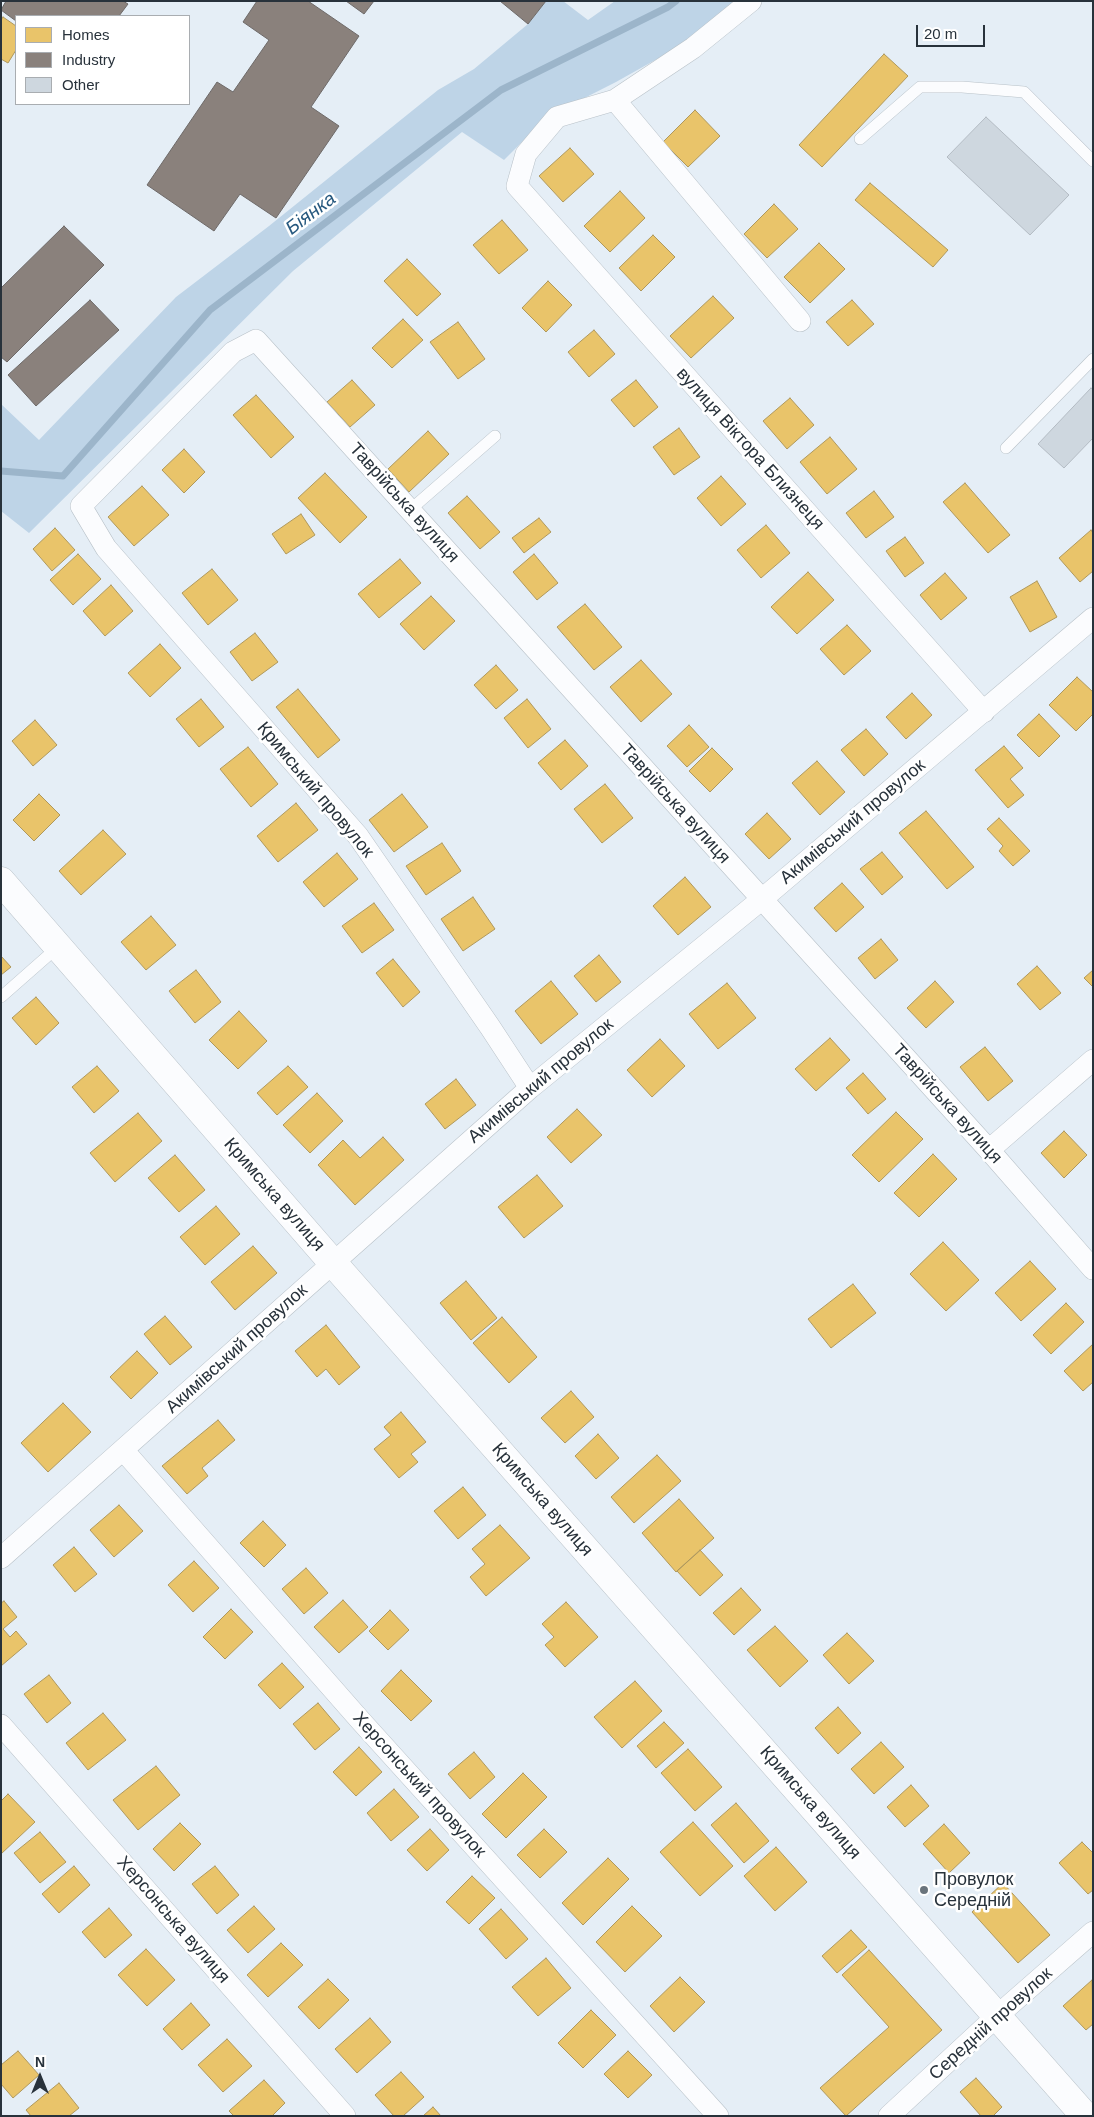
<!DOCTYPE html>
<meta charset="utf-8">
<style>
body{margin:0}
#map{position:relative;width:1094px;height:2117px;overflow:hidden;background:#e5eef6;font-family:Helvetica,sans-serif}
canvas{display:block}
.frame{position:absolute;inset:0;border:2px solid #28323b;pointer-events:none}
.legend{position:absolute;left:15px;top:15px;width:175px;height:90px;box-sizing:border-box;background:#fff;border:1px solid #a9adb1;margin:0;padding:6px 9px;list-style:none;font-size:15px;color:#28323b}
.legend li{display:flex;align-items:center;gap:10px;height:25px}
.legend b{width:25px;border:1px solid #a9adb1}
.north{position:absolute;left:15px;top:2052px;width:50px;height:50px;-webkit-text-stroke:4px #fff;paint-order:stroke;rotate:0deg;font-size:14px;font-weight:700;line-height:20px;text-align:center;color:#28323b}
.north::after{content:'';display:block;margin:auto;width:18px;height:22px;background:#28323b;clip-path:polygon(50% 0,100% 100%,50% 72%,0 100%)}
.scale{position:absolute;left:916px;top:25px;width:69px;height:22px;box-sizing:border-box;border:2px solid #28323b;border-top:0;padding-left:6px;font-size:15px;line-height:18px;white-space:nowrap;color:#28323b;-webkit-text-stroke:4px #fff;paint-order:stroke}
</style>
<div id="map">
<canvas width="1094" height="2117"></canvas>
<div class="frame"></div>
<ul class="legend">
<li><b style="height:14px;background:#e9c46a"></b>Homes</li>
<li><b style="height:14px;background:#8a817c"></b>Industry</li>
<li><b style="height:14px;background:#ced7df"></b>Other</li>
</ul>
<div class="north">N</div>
<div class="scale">20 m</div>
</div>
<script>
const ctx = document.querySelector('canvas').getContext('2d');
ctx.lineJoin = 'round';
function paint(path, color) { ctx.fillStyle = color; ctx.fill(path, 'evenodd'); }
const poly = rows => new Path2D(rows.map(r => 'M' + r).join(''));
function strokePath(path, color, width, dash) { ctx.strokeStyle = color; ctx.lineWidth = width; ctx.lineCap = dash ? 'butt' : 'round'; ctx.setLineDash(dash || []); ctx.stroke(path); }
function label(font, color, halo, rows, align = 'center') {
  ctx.font = font + ' Helvetica,sans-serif'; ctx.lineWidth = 5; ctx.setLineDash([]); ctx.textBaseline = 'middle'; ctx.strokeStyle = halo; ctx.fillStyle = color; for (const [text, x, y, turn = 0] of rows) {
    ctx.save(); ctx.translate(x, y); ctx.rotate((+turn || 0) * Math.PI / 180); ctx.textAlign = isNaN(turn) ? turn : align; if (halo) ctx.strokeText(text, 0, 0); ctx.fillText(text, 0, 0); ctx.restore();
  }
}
paint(poly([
 [546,1,563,1,588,20,615,1,738,1,698,36,616,82,547,117,504,160,462,132,293,271,29,533,1,511,1,404,39,440,176,297,269,226,438,90,474,69,528,24]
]), '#bed4e7');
const homes = poly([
 [3,17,16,26,16,50,8,63,1,59,1,20,3,17],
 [884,54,908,76,822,167,799,145,884,54],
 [695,110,720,136,688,167,663,142,695,110],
 [570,148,594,174,563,202,539,176,570,148],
 [870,183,948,250,933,267,855,200,870,183],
 [620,191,645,218,610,252,584,226,620,191],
 [774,204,798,229,767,258,744,234,774,204],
 [502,220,528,250,499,274,473,245,502,220],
 [653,235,675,257,641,291,619,268,653,235],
 [819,243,845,269,810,303,784,277,819,243],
 [407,259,441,294,417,316,384,281,407,259],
 [548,281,572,305,546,332,522,308,548,281],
 [713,296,734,318,691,358,670,336,713,296],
 [852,300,874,324,848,346,826,322,852,300],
 [403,319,423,340,392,368,372,348,403,319],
 [458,322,485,359,458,379,430,342,458,322],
 [594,330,615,354,589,377,568,352,594,330],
 [352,380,375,405,350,427,327,402,352,380],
 [636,380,658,407,634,427,611,400,636,380],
 [256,395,294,437,271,458,233,415,256,395],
 [790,398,814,425,787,449,763,421,790,398],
 [679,428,700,457,674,475,653,447,679,428],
 [428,431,449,454,409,492,388,469,428,431],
 [830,437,857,469,827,494,800,462,830,437],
 [184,449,205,472,184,493,162,470,184,449],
 [325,473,367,517,340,543,298,498,325,473],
 [721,476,746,504,721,526,697,498,721,476],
 [965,483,1010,535,988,553,943,502,965,483],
 [142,486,169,515,134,546,108,517,142,486],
 [874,491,894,517,866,538,846,513,874,491],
 [467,496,500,532,480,549,448,513,467,496],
 [301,514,315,535,286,554,272,534,301,514],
 [539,518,551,532,524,553,512,538,539,518],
 [766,525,790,553,761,578,737,550,766,525],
 [55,528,75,550,52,571,33,549,55,528],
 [1091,530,1093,533,1093,571,1080,582,1059,558,1091,530],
 [905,537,924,563,905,577,886,551,905,537],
 [78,554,101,579,73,605,50,580,78,554],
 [534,554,558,583,537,600,513,572,534,554],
 [400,559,421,583,379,618,358,594,400,559],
 [212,569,238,600,208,625,182,593,212,569],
 [808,572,834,600,797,634,771,607,808,572],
 [945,573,967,598,941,620,920,595,945,573],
 [1037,581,1057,617,1030,632,1010,597,1037,581],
 [111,585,133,611,105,636,83,611,111,585],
 [431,596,455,621,424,650,400,624,431,596],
 [585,604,622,647,594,670,557,627,585,604],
 [847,625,871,651,844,675,820,649,847,625],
 [255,633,278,662,252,681,230,652,255,633],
 [160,644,181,668,150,697,128,673,160,644],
 [641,660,672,694,641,722,610,687,641,660],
 [496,665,518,690,496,709,474,685,496,665],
 [1077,677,1093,692,1093,714,1076,731,1049,705,1077,677],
 [298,689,340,740,318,758,276,707,298,689],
 [912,693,932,715,906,739,886,717,912,693],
 [201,699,224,727,199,747,176,719,201,699],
 [527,699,551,729,528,748,504,718,527,699],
 [1039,714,1060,736,1039,757,1017,735,1039,714],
 [35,720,57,745,33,766,12,741,35,720],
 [689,725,709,747,687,767,667,746,689,725],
 [866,729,888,754,864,776,841,750,866,729],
 [565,740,588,766,561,790,538,763,565,740],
 [1004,746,1023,768,1010,779,1024,795,1008,808,975,770,1004,746],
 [248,747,278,784,251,807,220,769,248,747],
 [712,748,733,769,710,792,689,771,712,748],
 [817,761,845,792,820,815,792,783,817,761],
 [605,784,633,818,602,843,574,809,605,784],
 [39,794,60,815,34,841,13,820,39,794],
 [402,794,428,827,394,852,369,820,402,794],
 [296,803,318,830,278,862,257,836,296,803],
 [926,811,974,867,947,889,899,833,926,811],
 [767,813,791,839,769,859,745,834,767,813],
 [999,818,1030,851,1013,866,999,851,1003,846,987,829,999,818],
 [103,830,126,854,81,895,59,871,103,830],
 [442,843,461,871,426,895,406,866,442,843],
 [882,852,903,877,882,895,860,869,882,852],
 [337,853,358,879,324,907,303,882,337,853],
 [685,877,711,907,678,935,653,906,685,877],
 [842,883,864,907,836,932,814,908,842,883],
 [473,897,495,929,463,951,441,919,473,897],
 [374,903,394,930,362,953,342,926,374,903],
 [151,916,176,945,146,970,121,942,151,916],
 [881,939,898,960,875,979,858,958,881,939],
 [599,955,621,982,596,1002,574,976,599,955],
 [1,956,11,967,1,975,1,956],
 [393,959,420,992,403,1007,376,973,393,959],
 [1037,966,1061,993,1040,1010,1017,984,1037,966],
 [196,970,221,1002,195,1023,169,991,196,970],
 [1093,970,1093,987,1084,978,1093,970],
 [551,981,578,1014,541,1044,515,1011,551,981],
 [935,981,954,1002,926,1028,907,1008,935,981],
 [727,983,756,1018,718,1049,689,1014,727,983],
 [36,997,59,1023,36,1045,12,1018,36,997],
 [239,1011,267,1041,238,1069,209,1040,239,1011],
 [830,1038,850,1060,816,1091,795,1069,830,1038],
 [660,1039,685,1066,652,1097,627,1070,660,1039],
 [985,1047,1013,1081,988,1101,960,1067,985,1047],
 [97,1066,119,1091,94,1113,72,1087,97,1066],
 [288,1066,308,1087,277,1115,257,1093,288,1066],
 [863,1073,886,1099,868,1114,846,1088,863,1073],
 [456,1079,476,1105,445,1129,425,1104,456,1079],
 [317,1093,343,1121,310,1153,283,1125,317,1093],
 [577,1109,602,1135,571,1163,547,1137,577,1109],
 [896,1112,923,1139,879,1182,852,1155,896,1112],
 [138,1113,162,1141,115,1182,90,1153,138,1113],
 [1064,1131,1087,1155,1064,1178,1041,1153,1064,1131],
 [383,1137,404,1160,355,1205,318,1165,343,1140,360,1158,383,1137],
 [933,1154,957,1179,919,1217,894,1193,933,1154],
 [175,1155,205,1190,179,1212,148,1178,175,1155],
 [537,1175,563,1206,524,1238,498,1207,537,1175],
 [216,1206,240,1234,205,1265,180,1237,216,1206],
 [943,1242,979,1280,946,1311,910,1274,943,1242],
 [253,1246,277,1273,235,1310,211,1282,253,1246],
 [1030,1261,1056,1289,1021,1321,995,1293,1030,1261],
 [466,1281,497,1318,471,1340,440,1303,466,1281],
 [853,1284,876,1313,831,1348,808,1319,853,1284],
 [1066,1303,1084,1322,1051,1354,1033,1335,1066,1303],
 [165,1316,192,1347,170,1365,144,1334,165,1316],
 [502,1317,537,1357,509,1383,473,1343,502,1317],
 [326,1325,360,1367,339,1385,326,1369,317,1377,295,1351,326,1325],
 [1093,1344,1093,1382,1083,1391,1064,1371,1093,1344],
 [137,1351,158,1373,131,1399,110,1377,137,1351],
 [571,1391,594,1417,565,1443,541,1418,571,1391],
 [63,1403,91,1432,48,1472,21,1443,63,1403],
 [401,1412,426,1442,411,1454,418,1462,399,1478,374,1449,391,1435,384,1427,401,1412],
 [218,1420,235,1440,202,1468,208,1476,187,1494,162,1466,218,1420],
 [598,1434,619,1458,596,1479,575,1456,598,1434],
 [657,1455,681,1481,634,1523,611,1497,657,1455],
 [463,1487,486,1515,458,1539,434,1511,463,1487],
 [679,1499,714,1538,676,1572,642,1533,679,1499],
 [119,1505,143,1531,114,1557,90,1530,119,1505],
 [263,1521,286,1545,264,1567,240,1543,263,1521],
 [500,1525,530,1558,486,1596,470,1577,485,1564,472,1549,500,1525],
 [74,1547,97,1574,75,1592,53,1565,74,1547],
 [700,1550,723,1575,700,1596,677,1571,700,1550],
 [194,1561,219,1588,193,1612,168,1585,194,1561],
 [306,1568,328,1593,304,1614,282,1589,306,1568],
 [741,1588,761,1610,734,1635,713,1613,741,1588],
 [343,1600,368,1627,339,1653,314,1627,343,1600],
 [4,1601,17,1617,3,1629,10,1637,16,1631,27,1644,1,1666,1,1603,4,1601],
 [566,1602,598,1637,565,1667,545,1645,554,1637,542,1624,566,1602],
 [231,1609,253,1632,225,1659,203,1637,231,1609],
 [390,1610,409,1630,388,1650,369,1631,390,1610],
 [775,1626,808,1661,780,1687,747,1650,775,1626],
 [847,1633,874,1661,849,1684,823,1655,847,1633],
 [282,1663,304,1687,280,1709,258,1685,282,1663],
 [401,1670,432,1701,411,1721,381,1691,401,1670],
 [49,1675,71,1703,47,1723,24,1694,49,1675],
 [635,1681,662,1711,622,1748,594,1717,635,1681],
 [318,1703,340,1729,315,1750,293,1724,318,1703],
 [838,1707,861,1733,838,1754,815,1728,838,1707],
 [103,1713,126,1740,88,1770,66,1743,103,1713],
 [664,1722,684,1743,656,1768,637,1746,664,1722],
 [881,1742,904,1767,874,1794,851,1769,881,1742],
 [359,1747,382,1772,356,1796,333,1772,359,1747],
 [688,1749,722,1787,695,1811,661,1773,688,1749],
 [474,1752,495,1777,470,1799,448,1774,474,1752],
 [156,1766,180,1795,138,1830,113,1800,156,1766],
 [523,1773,547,1797,506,1838,482,1814,523,1773],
 [911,1785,929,1806,905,1827,887,1807,911,1785],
 [394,1789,419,1817,391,1841,367,1813,394,1789],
 [8,1794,35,1822,1,1854,1,1801,8,1794],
 [736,1803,769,1841,744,1863,711,1825,736,1803],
 [693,1822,733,1866,700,1896,660,1852,693,1822],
 [180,1823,201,1844,174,1871,153,1849,180,1823],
 [944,1824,970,1853,949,1873,923,1844,944,1824],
 [430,1829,449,1850,427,1871,407,1850,430,1829],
 [544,1829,567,1852,540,1878,517,1855,544,1829],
 [40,1832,66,1862,40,1883,14,1853,40,1832],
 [1082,1842,1093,1853,1093,1890,1088,1894,1059,1863,1082,1842],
 [776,1847,807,1882,775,1911,744,1876,776,1847],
 [608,1858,629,1879,583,1925,562,1903,608,1858],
 [74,1866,90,1885,59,1913,42,1894,74,1866],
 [215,1866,239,1895,217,1914,192,1884,215,1866],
 [472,1876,495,1898,469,1924,446,1902,472,1876],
 [1003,1883,1050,1935,1018,1963,972,1912,1003,1883],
 [254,1906,275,1929,248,1953,227,1930,254,1906],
 [632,1906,662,1936,625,1972,596,1942,632,1906],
 [109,1908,132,1935,105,1958,82,1932,109,1908],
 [501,1909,528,1939,506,1959,479,1929,501,1909],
 [851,1930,867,1947,837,1973,822,1956,851,1930],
 [281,1943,303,1965,268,1997,247,1975,281,1943],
 [146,1949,175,1980,147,2006,118,1975,146,1949],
 [869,1950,942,2030,846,2116,820,2088,889,2027,842,1975,869,1950],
 [546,1958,571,1988,538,2016,512,1987,546,1958],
 [680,1977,705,2002,674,2032,650,2006,680,1977],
 [328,1979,349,2000,319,2029,298,2007,328,1979],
 [1092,1980,1093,2024,1086,2030,1063,2006,1092,1980],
 [191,2003,210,2025,182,2050,163,2029,191,2003],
 [591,2010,616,2035,583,2068,558,2043,591,2010],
 [370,2018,391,2042,357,2073,335,2049,370,2018],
 [227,2039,252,2066,223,2092,198,2065,227,2039],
 [18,2051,39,2075,13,2098,1,2084,1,2065,18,2051],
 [628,2051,652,2075,628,2098,604,2074,628,2051],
 [401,2072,424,2097,403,2116,394,2116,375,2095,401,2072],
 [976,2078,1002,2107,993,2116,981,2116,960,2092,976,2078],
 [264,2080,285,2103,272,2116,234,2116,229,2111,264,2080],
 [59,2083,79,2108,69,2116,31,2116,26,2110,59,2083],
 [433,2107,441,2116,423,2116,433,2107]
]);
paint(homes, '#e9c46a');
strokePath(homes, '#af985c', 1);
const industry = poly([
 [6,1,123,1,128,4,119,16,16,16,16,21,1,10,6,1],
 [257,1,308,1,359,36,311,107,339,126,276,218,240,194,214,231,147,185,217,82,233,92,269,40,243,22,257,1],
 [346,1,374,1,364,14,346,1],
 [500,1,546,1,528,24,500,1],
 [64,226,104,265,7,362,1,357,1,288,64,226],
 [90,300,119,330,36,406,8,375,90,300]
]);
paint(industry, '#8a817c');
strokePath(industry, '#6d6968', 1);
strokePath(poly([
 [1,471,63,476,210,310,501,90,668,7,676,1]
]), '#9cb5ca', 7);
const building = poly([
 [986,117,1069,195,1030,235,947,157,986,117],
 [1091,388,1093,390,1093,438,1064,468,1038,444,1091,388]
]);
paint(building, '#ced7df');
strokePath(building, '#b3bbc3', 1);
const lane = poly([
 [860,139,920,87,962,87,1024,92,1093,161],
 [1006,448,1093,359],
 [410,510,495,436],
 [1,997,59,946]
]);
const street = poly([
 [751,1,693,48,615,100,557,117,526,154,517,186,984,712],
 [615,100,800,321],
 [530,1088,490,1027,358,836,106,548,81,506,233,352,256,340,989,1150,1093,1269],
 [989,1150,1093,1060],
 [124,1451,360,1720,718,2116],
 [1,1558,530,1088,761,900,1093,618],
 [1,1725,345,2116],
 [889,2116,997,2016,1093,1932]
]);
const secondary = poly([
 [1,881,333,1263,1085,2116]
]);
strokePath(lane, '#b8c1c8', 12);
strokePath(street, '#b8c1c8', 22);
strokePath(secondary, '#b8c1c8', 29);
strokePath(lane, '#fbfcfe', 11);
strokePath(street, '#fbfcfe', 21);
strokePath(secondary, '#fbfcfe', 28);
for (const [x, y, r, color] of [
 [924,1890,5,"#6a747c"]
]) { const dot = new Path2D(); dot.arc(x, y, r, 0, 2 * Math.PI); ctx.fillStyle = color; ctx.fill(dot); strokePath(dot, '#fff', 2); }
label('18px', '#28323b', '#fff', [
 ["вулиця Віктора Близнеця",750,449,48],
 ["Таврійська вулиця",404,503,48],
 ["Кримський провулок",315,790,50],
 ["Таврійська вулиця",675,804,48],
 ["Акимівський провулок",853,822,-40],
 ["Акимівський провулок",541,1081,-40],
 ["Таврійська вулиця",947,1104,48],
 ["Кримська вулиця",274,1195,49],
 ["Акимівський провулок",237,1349,-42],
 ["Кримська вулиця",542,1500,49],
 ["Херсонський провулок",419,1785,48],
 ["Кримська вулиця",810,1803,49],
 ["Херсонська вулиця",173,1920,49],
 ["Середній провулок",991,2024,-42]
]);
label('18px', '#28323b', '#fff', [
 ["Провулок",934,1880],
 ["Середній",934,1901]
], 'left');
label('italic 19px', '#27597f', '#fff', [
 ["Біянка",311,214,-37]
]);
</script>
